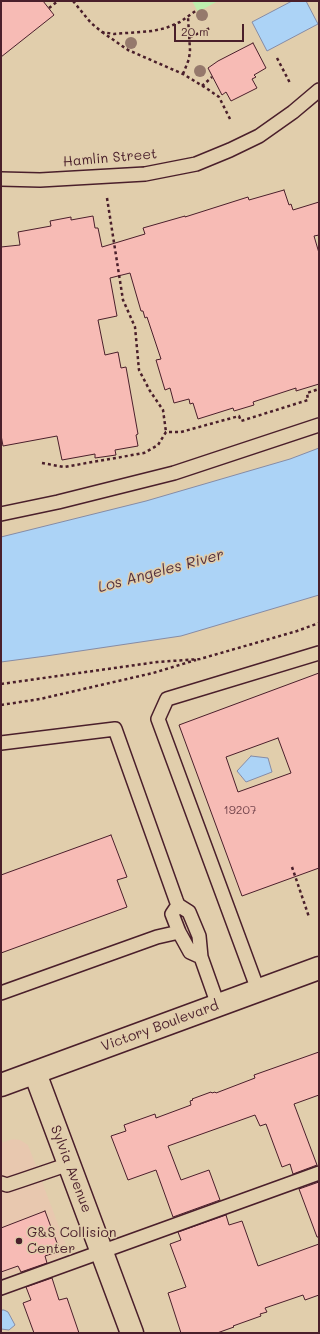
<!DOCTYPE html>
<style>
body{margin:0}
#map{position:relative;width:320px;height:1334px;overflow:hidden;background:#e1ceac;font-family:Mali,sans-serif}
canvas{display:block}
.frame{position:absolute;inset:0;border:2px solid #4a1f2b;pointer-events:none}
.scale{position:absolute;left:174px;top:24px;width:70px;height:18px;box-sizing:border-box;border:2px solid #4a1f2b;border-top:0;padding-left:5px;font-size:12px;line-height:14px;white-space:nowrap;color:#4a1f2b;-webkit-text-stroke:3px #e1ceac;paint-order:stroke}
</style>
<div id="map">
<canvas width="320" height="1334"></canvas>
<div class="frame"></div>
<div class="scale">20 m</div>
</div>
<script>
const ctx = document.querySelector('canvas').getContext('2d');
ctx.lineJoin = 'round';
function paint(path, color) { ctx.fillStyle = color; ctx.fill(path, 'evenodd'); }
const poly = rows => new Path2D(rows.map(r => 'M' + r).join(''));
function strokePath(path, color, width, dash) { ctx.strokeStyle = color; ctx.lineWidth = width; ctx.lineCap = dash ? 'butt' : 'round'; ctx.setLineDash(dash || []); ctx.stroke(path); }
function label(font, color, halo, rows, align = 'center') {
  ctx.font = font + ' Mali,sans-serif'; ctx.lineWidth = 3; ctx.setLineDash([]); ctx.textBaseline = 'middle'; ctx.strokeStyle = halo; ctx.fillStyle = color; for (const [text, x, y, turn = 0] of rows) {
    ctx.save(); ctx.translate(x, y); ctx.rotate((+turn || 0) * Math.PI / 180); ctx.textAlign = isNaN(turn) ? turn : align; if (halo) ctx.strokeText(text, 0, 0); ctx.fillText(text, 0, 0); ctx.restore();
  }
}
paint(poly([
 [13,1139,20,1140,28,1145,69,1253,1,1278,1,1143]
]), '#e8c8af');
paint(poly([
 [192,1,218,1,198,12]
]), '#bdeead');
const water = poly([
 [292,1,306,1,318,24,267,51,252,22,292,1],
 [319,448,319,595,181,636,46,656,1,662,1,537,146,501,290,459,319,448],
 [251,756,268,758,272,772,246,782,237,771,251,756],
 [1,1310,4,1310,8,1312,15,1325,9,1330,1,1329,1,1310]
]);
paint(water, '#acd3f6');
strokePath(water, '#858ba5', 1);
const building = poly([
 [1,1,43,1,54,15,1,57,1,1],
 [253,43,266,68,254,75,256,77,252,79,257,88,231,101,226,92,222,95,208,68,218,61,253,43],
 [284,190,289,205,291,204,293,210,319,202,319,235,314,236,319,253,319,384,296,391,296,388,253,402,254,405,234,411,233,408,198,419,193,403,190,404,189,399,174,403,170,388,165,390,156,360,161,359,147,317,145,318,143,311,141,311,130,273,110,278,117,316,98,320,105,355,118,352,121,368,126,367,138,434,136,435,138,446,115,450,116,455,95,458,95,454,62,460,57,436,3,446,1,435,1,247,20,245,18,232,51,226,50,221,71,217,71,220,93,216,95,228,98,228,102,247,145,234,143,228,185,216,185,217,248,197,249,200,284,190],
 [319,673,319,868,242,896,179,725,319,673],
 [278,738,291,773,238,792,226,757,278,738],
 [111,835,127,877,117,880,127,907,1,953,1,875,111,835],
 [319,1052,319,1095,294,1104,317,1165,293,1174,290,1164,282,1167,266,1124,260,1126,255,1115,168,1146,181,1180,209,1170,220,1200,173,1217,156,1170,128,1180,111,1136,126,1131,124,1125,155,1114,156,1118,191,1105,190,1101,193,1100,192,1099,211,1092,212,1093,215,1092,216,1093,255,1078,254,1075,319,1052],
 [319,1182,319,1237,317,1237,299,1189,319,1182],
 [45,1211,60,1251,45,1256,47,1263,21,1272,18,1266,1,1272,1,1228,45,1211],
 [226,1215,229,1225,242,1221,258,1266,319,1244,319,1295,305,1300,303,1295,265,1308,267,1312,260,1314,261,1316,233,1326,234,1327,217,1333,181,1333,168,1293,186,1287,170,1244,181,1240,178,1232,226,1215],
 [52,1278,59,1300,67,1298,79,1333,34,1333,23,1303,31,1300,26,1287,52,1278]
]);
paint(building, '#f7bbb5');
strokePath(building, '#4a1f2b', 1);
const lane = poly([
 [1,179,40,180,145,174,196,164,230,150,259,136,293,112,319,90],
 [1,514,58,502,174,473,319,425],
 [1,743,115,729,176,900,178,905,189,912,199,936,201,957,218,1005],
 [178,905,172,914,179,932,190,952,201,957],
 [258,990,158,719,167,699,319,653],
 [1,993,157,937,179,932],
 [1,1183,7,1185,22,1180,69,1164],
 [1,1288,319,1173]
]);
const street = poly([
 [35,1073,132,1333]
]);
const primary = poly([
 [1,1085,319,968]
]);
strokePath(lane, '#4a1f2b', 16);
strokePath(street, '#4a1f2b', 25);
strokePath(primary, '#4a1f2b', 25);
strokePath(poly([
 [73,1,91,23,102,32,114,34,152,31,166,28,180,22,197,10],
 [49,8,58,1],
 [102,32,128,50,183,74,206,88,219,97,231,121],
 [190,37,210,28],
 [277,58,290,83],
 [183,74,189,59,190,50,188,17],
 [202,86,212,77],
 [107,198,123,300,135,327,139,370,150,391,163,410,166,432],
 [42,463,64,467,144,453,158,445,166,432,181,432,239,416,241,421,308,400,307,393,319,389],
 [1,684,157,662,200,659,297,631,319,623],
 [1,705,40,699,153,673,196,660],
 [292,867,309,917]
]), '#4a1f2b', 2.5, [3, 3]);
strokePath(lane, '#e1ceac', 13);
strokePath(street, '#e1ceac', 22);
strokePath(primary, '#e1ceac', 22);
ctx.fillStyle = '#95796c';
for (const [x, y] of [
 [202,15],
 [131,43],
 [200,71]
]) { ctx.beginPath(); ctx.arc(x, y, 6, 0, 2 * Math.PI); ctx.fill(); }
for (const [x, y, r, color] of [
 [19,1241,4,"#4a1f2b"]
]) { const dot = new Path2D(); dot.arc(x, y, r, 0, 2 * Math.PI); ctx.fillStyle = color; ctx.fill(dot); strokePath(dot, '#e1ceac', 1.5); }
label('12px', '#75464e', null, [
 ["19207",240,810]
]);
label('14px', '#4a1f2b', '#e1ceac', [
 ["Hamlin Street",110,158,-5],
 ["Victory Boulevard",160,1026,-20],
 ["Sylvia Avenue",71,1169,69]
]);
label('14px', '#4a1f2b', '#e1ceac', [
 ["G&S Collision",27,1233],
 ["Center",27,1249]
], 'left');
label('italic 15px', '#54313f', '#e1ceac', [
 ["Los Angeles River",161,571,-15]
]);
</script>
